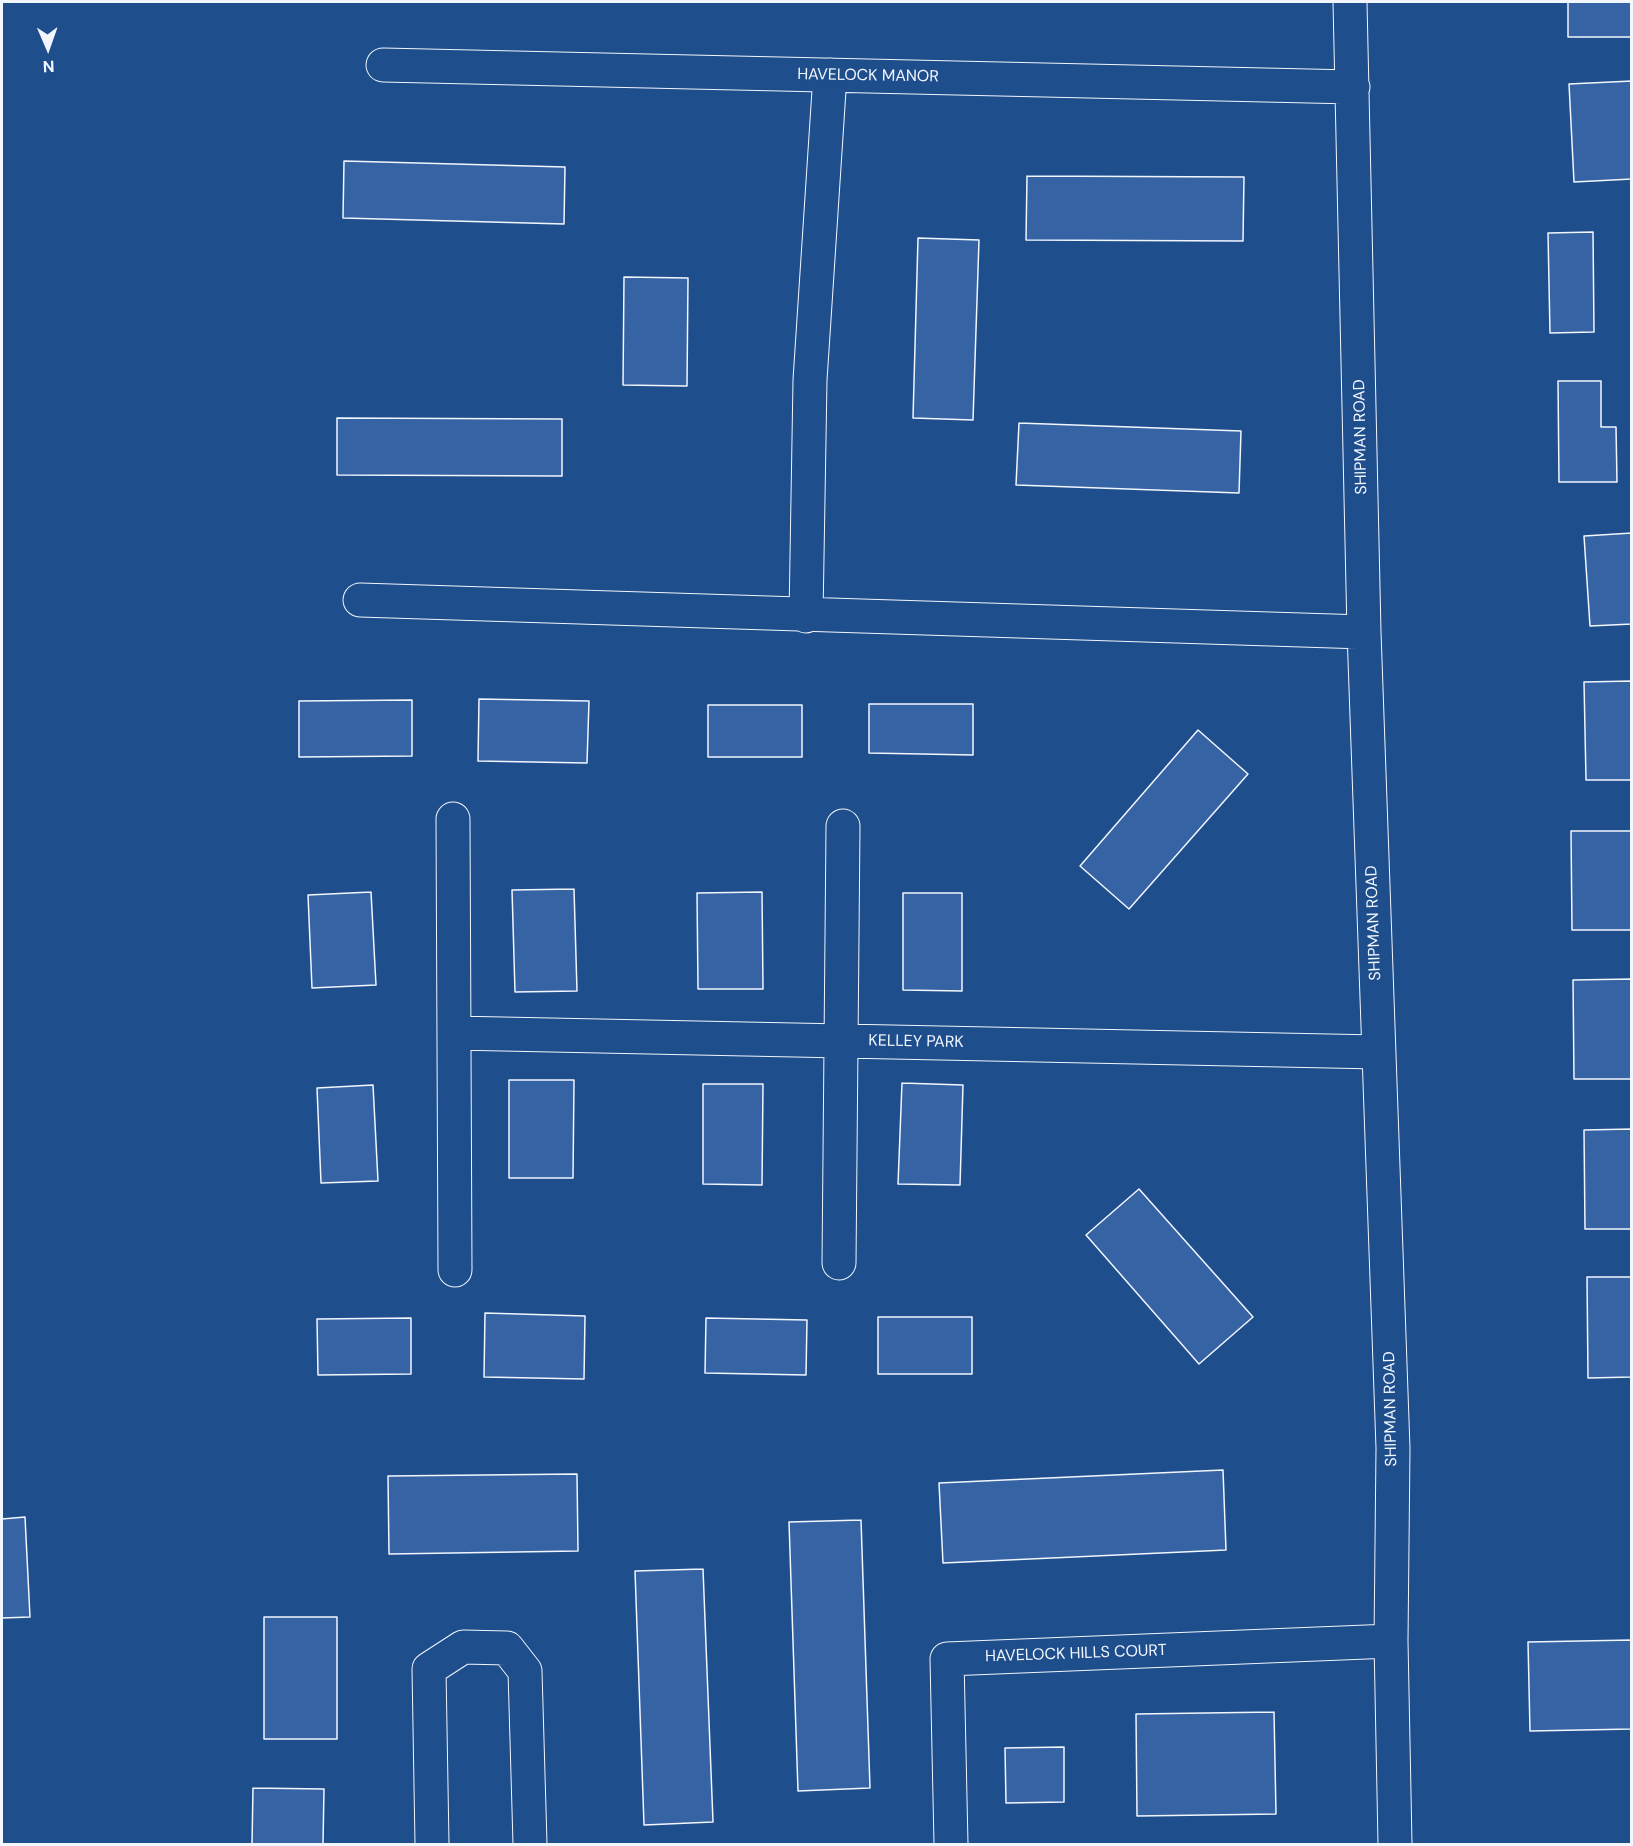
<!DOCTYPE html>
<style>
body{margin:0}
#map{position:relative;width:1633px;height:1846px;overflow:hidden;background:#1f4e8c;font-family:"DM Sans",sans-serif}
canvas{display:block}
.frame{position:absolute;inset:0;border:3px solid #f2f6ff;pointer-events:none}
.north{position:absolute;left:18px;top:18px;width:60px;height:60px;-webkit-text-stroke:4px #1f4e8c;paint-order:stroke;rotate:178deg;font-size:16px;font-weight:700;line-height:24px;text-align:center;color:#f2f6ff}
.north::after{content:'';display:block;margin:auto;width:21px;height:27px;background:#f2f6ff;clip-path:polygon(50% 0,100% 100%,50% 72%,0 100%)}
</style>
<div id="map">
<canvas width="1633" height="1846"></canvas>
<div class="frame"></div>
<div class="north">N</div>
</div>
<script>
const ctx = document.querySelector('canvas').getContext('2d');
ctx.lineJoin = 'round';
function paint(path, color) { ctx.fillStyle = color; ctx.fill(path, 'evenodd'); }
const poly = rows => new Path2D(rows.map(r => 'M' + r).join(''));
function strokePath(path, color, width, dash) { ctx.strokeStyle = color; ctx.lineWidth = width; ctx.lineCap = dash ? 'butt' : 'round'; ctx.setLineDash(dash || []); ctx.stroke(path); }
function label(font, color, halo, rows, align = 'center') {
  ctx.font = font + ' "DM Sans",sans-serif'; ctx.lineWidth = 4.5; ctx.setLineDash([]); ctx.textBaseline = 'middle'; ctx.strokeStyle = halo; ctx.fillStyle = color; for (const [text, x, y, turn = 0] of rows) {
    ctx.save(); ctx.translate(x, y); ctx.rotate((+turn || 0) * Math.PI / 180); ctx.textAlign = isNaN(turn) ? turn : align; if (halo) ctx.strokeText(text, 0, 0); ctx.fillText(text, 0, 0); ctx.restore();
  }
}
const building = poly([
 [1568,2,1632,2,1632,37,1568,37,1568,2],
 [1632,81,1632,179,1574,182,1569,84,1632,81],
 [344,161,565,167,564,224,343,218,344,161],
 [1027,176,1244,177,1243,241,1026,240,1027,176],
 [1593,232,1594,332,1550,333,1548,233,1593,232],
 [918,238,979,240,973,420,913,418,918,238],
 [624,277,688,278,687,386,623,385,624,277],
 [1558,381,1601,381,1601,427,1616,427,1617,482,1559,482,1558,381],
 [337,418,562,419,562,476,337,475,337,418],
 [1019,423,1241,431,1239,493,1016,485,1019,423],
 [1632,533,1632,624,1590,626,1584,536,1632,533],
 [1632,681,1632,780,1586,780,1584,682,1632,681],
 [479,699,589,701,587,763,478,761,479,699],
 [412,700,412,756,299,757,299,701,412,700],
 [869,704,973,704,973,755,869,753,869,704],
 [708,705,802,705,802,757,708,757,708,705],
 [1198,730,1248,774,1129,909,1080,866,1198,730],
 [1571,831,1632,831,1632,930,1572,930,1571,831],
 [574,889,577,991,515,992,512,890,574,889],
 [371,892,376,985,312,988,308,895,371,892],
 [762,892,763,989,698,989,697,893,762,892],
 [903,893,962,893,962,991,903,990,903,893],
 [1632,979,1632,1079,1574,1079,1573,980,1632,979],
 [509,1080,574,1080,573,1178,509,1178,509,1080],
 [902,1083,963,1085,960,1185,898,1184,902,1083],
 [703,1084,763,1084,762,1185,703,1184,703,1084],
 [373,1085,378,1181,321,1183,317,1088,373,1085],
 [1632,1129,1632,1229,1585,1229,1584,1130,1632,1129],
 [1139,1189,1253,1317,1199,1364,1086,1235,1139,1189],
 [1587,1277,1632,1277,1632,1377,1588,1378,1587,1277],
 [485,1313,585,1316,584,1379,484,1377,485,1313],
 [878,1317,972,1317,972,1374,878,1374,878,1317],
 [411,1318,411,1374,318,1375,317,1319,411,1318],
 [706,1318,807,1320,806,1375,705,1373,706,1318],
 [1223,1470,1226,1550,943,1563,939,1483,1223,1470],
 [577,1474,578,1551,389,1554,388,1476,577,1474],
 [25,1517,30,1617,2,1618,2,1519,25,1517],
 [861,1520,870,1788,798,1791,789,1522,861,1520],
 [703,1569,713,1822,644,1825,635,1571,703,1569],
 [264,1617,337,1617,337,1739,264,1739,264,1617],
 [1632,1640,1632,1729,1530,1731,1528,1642,1632,1640],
 [1274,1712,1276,1814,1137,1816,1136,1714,1274,1712],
 [1064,1747,1064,1802,1006,1803,1005,1748,1064,1747],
 [253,1788,324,1789,323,1844,252,1844,253,1788]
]);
paint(building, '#3563a3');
strokePath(building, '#f2f6ff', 1.5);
const minor = poly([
 [1350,2,1364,632,1393,1448,1391,1641,1395,1844],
 [383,65,1353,87],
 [360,600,1364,632],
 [806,616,810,380,830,75],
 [453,819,455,1270],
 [454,1033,1378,1052],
 [839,1263,843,826],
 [432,1844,429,1669,463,1647,507,1648,525,1671,530,1844],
 [951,1844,947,1659,1391,1641]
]);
strokePath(minor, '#f2f6ff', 35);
strokePath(minor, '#1f4e8c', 33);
label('16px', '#f2f6ff', '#1f4e8c', [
 ["HAVELOCK MANOR",868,76,1],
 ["SHIPMAN ROAD",1361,437,-91],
 ["SHIPMAN ROAD",1374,923,-92],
 ["KELLEY PARK",916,1042,1],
 ["SHIPMAN ROAD",1391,1409,-91],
 ["HAVELOCK HILLS COURT",1076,1654,-2]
]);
</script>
